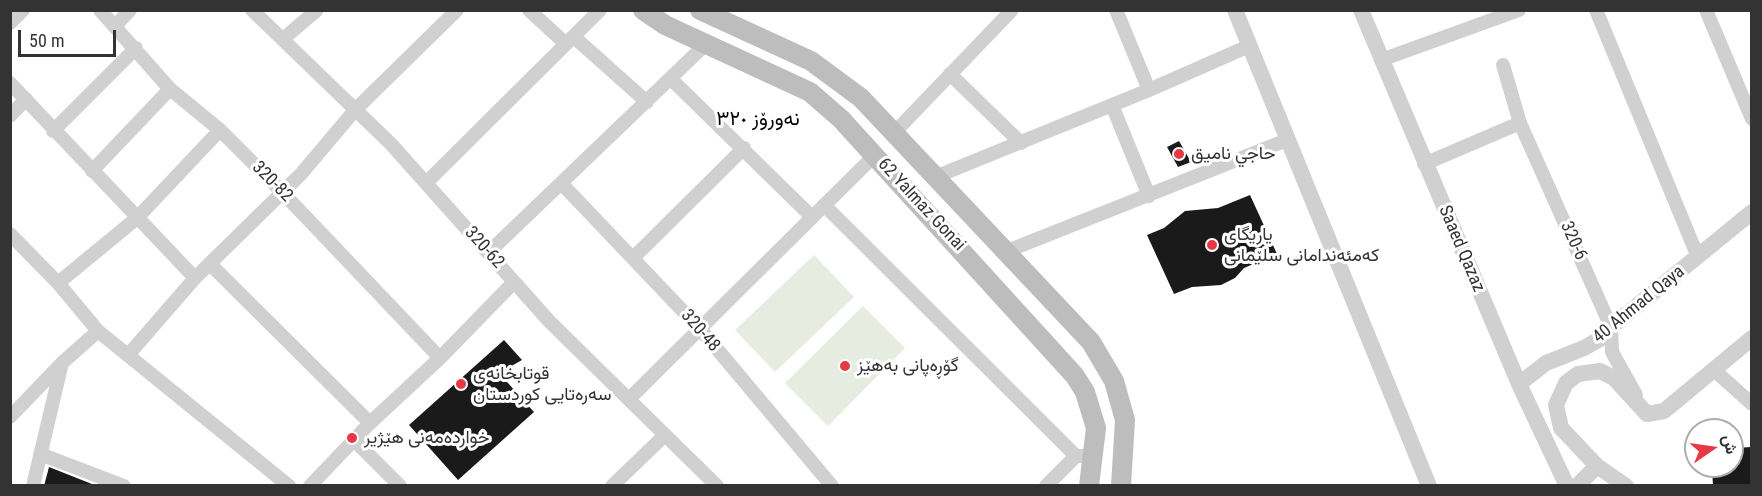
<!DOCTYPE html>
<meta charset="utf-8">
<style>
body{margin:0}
#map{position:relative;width:1762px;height:496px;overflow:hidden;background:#fff;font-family:"Roboto Condensed",Vazirmatn,sans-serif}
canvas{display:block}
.frame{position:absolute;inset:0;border:12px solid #333;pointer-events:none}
.north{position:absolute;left:1684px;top:418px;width:60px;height:60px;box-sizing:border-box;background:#fff;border:2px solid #adadad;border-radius:50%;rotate:77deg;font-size:16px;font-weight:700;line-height:24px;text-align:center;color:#333}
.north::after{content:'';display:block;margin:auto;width:21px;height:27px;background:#e63946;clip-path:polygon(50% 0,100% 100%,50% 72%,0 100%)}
.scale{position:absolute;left:18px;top:30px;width:98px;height:27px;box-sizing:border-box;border:3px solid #333;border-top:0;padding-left:8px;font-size:18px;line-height:21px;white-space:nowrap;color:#333;-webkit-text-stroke:4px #fff;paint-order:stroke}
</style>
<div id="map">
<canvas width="1762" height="496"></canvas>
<div class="frame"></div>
<div class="north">ش</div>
<div class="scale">50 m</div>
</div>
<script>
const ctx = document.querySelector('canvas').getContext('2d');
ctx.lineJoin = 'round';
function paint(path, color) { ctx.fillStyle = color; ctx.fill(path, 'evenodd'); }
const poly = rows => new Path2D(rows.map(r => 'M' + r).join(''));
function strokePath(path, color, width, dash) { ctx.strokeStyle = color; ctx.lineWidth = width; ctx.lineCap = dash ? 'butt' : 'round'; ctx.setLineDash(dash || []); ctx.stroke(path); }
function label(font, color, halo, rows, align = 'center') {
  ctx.font = font + ' "Roboto Condensed",Vazirmatn,sans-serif'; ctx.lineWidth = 6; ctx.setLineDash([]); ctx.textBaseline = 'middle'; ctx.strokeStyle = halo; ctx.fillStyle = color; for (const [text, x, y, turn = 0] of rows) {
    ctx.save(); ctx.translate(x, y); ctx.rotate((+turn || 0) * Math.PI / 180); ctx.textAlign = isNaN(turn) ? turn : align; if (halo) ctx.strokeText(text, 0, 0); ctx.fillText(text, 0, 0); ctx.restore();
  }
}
paint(poly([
 [814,255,854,297,775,372,735,330],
 [863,306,905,348,828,426,785,383]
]), '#e6ecdf');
paint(poly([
 [1179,141,1191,162,1178,167,1167,147],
 [1250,195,1277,254,1244,268,1235,278,1221,285,1192,287,1174,294,1147,235,1164,228,1185,211,1218,208],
 [504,340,522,360,499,373,534,412,458,480,409,425],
 [1752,447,1752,486,1713,486,1712,466,1732,466,1732,448],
 [49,467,97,486,44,486]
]), '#1a1a1a');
strokePath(poly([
 [100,10,170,89,220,130,283,193,440,358],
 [252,10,391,144,549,321,717,486],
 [529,10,566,44],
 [1116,10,1149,90],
 [1596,10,1698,257],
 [1706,10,1752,119],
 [10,23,23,10],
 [116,25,130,10],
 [574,37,647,102],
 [283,39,317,10],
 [1381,60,1519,10],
 [1503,65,1520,123,1611,327,1612,352,1636,395],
 [950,74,1021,143],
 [671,79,812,217],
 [10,83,195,278],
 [1112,105,1149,196],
 [10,116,26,99],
 [53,131,136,48],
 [894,133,1012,10],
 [1424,164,1520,123],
 [92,171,170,89],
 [935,177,1149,90,1249,46],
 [426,183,600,10],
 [561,183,701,330,832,486],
 [824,205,1076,456],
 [10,234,58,283,98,331,289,486],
 [1007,251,1287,140],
 [488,253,706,44],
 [633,258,744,148],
 [210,264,370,423],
 [58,283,137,218,220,130],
 [129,354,195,278,301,174,355,110,457,10],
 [1714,370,1752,404],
 [629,399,875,155],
 [10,417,62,363,98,331],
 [354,440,400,486],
 [40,454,124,486],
 [33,486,62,363],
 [310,486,370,423,440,358,514,282],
 [612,486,665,435],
 [1046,486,1076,456,1083,456]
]), '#d0d0d0', 14);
strokePath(poly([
 [1235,10,1429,486],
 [1361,10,1519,384,1567,486],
 [1519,384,1546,363,1584,348,1605,336,1611,327,1752,212],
 [1577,486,1597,466],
 [1626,486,1597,466,1561,428,1556,405,1566,383,1578,374,1600,371,1614,378,1647,414,1664,411,1752,338]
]), '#d0d0d0', 16);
strokePath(poly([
 [643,10,665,25,810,92,841,119,1075,376,1085,392,1096,428,1089,486],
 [700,10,811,61,861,98,1091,342,1114,381,1125,420,1121,486]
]), '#bdbdbd', 20);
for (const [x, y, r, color] of [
 [1179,154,6,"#e63946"],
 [1212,245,6,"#e63946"],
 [845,366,6,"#e63946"],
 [461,384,6,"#e63946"],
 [352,438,6,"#e63946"]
]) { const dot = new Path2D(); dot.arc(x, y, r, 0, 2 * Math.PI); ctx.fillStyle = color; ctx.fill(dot); strokePath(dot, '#fff', 2); }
label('18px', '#333', '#fff', [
 ["حاجي ناميق",1191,154],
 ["یاریگای",1224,235],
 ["کەمئەندامانی سلێمانی",1224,256],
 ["گۆڕەپانی بەهێز",857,366],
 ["قوتابخانەی",473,374],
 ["سەرەتایی کوردستان",473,395],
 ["خواردەمەنی هێژیر",364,438]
], 'left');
label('18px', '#333', '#fff', [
 ["320-82",272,182,45],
 ["62 Yalmaz Gonai",921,205,47],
 ["320-6",1573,241,66],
 ["320-62",484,248,48],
 ["Saaed Qazaz",1461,249,67],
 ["40 Ahmad Qaya",1639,305,-39],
 ["320-48",700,331,49]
]);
label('20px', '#000', '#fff', [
 ["نەورۆز ٣٢٠",758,120]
]);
</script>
